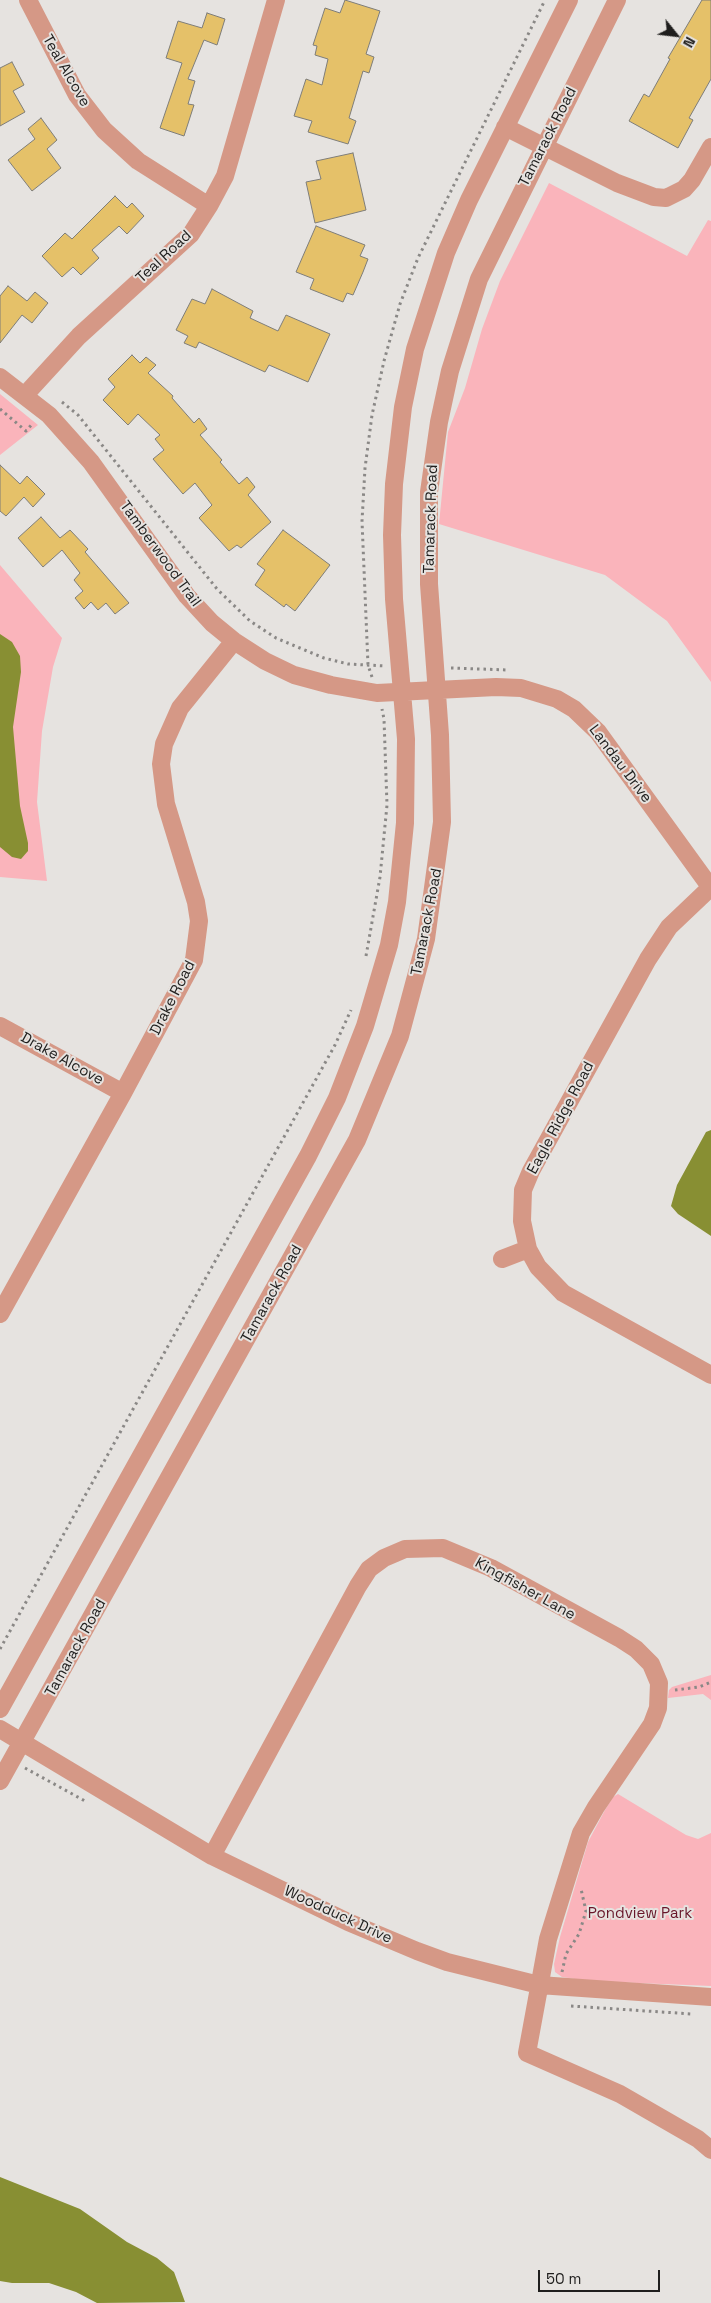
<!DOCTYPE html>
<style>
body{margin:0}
#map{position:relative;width:711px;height:2303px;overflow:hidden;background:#e6e3e0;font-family:"Space Grotesk",sans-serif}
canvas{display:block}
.north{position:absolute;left:651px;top:10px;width:50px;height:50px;-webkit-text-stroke:4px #e6e3e0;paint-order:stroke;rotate:119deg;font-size:14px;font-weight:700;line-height:20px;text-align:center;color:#1f1e1d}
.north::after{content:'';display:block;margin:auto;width:18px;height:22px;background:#1f1e1d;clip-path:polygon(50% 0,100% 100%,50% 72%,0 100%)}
.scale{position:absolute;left:538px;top:2270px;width:122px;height:22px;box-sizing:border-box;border:2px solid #1f1e1d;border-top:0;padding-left:6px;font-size:15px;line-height:18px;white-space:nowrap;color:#1f1e1d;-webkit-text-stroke:4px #e6e3e0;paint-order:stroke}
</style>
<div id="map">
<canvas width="711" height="2303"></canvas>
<div class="north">N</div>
<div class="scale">50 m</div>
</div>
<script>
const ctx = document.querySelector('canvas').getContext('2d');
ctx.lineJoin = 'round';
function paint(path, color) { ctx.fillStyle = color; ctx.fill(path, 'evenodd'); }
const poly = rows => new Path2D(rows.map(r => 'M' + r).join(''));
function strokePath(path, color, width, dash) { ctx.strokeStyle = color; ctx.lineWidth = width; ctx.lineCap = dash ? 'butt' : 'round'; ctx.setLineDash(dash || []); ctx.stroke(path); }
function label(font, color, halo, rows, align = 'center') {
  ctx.font = font + ' "Space Grotesk",sans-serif'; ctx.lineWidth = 4; ctx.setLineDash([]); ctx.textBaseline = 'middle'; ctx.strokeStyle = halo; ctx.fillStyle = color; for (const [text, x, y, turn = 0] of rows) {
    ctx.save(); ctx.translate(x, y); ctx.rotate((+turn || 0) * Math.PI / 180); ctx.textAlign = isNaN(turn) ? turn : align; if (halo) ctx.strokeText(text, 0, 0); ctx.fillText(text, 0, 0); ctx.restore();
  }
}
paint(poly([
 [549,183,687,256,708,220,711,221,711,682,667,621,605,575,439,524,448,432,465,388,482,329,500,281],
 [0,394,38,425,0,455],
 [0,565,62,638,53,667,42,731,37,802,47,881,0,877],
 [711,1675,711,1700,703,1694,668,1698,669,1690,672,1687],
 [618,1794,686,1835,698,1839,711,1833,711,1986,588,1981,562,1977,555,1972,554,1964,560,1937,588,1842,605,1810,613,1797]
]), '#fab4bb');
paint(poly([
 [0,634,12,642,20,656,21,672,13,727,20,806,28,843,28,851,21,859,12,857,0,847],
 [711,1130,711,1236,678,1214,671,1206,677,1185,706,1132],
 [0,2177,80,2209,127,2242,157,2258,174,2272,185,2302,97,2303,76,2292,49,2283,12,2283,0,2281]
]), '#888f33');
const building = poly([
 [345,0,380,11,366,54,374,57,369,73,363,71,349,118,356,121,348,144,308,132,312,121,294,116,306,79,322,85,328,59,315,55,317,46,313,45,325,8,340,13,345,0],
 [702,0,711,0,711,79,689,118,693,120,678,148,629,121,644,94,649,97,670,59,668,58,702,0],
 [207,13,225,19,217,45,204,40,188,79,195,81,188,104,194,105,184,136,160,128,182,63,166,58,178,21,202,28,207,13],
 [12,62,24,85,13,91,25,112,0,126,0,68,12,62],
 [41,118,57,140,47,149,61,168,32,191,8,160,35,139,28,129,41,118],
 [353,153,366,210,315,223,306,182,321,179,316,161,353,153],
 [115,196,127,208,132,203,144,216,127,234,119,226,92,250,99,258,81,275,73,267,62,277,42,256,65,233,72,239,115,196],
 [316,226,365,245,360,256,368,259,363,272,353,295,347,293,343,302,310,289,314,279,296,272,316,226],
 [8,286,27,301,35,292,48,303,32,323,22,315,0,343,0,296,8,286],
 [212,289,253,311,250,318,278,331,286,315,330,334,308,382,269,365,265,372,199,342,196,348,184,343,188,336,176,330,192,299,205,304,212,289],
 [132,355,140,363,146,357,156,365,148,373,173,396,172,398,194,423,199,418,207,429,200,435,222,460,220,462,239,484,247,477,255,487,248,495,271,522,241,548,237,545,229,551,199,518,212,505,195,483,183,494,153,459,164,450,155,439,160,435,138,414,128,425,103,400,115,387,108,379,132,355],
 [0,465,20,484,27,476,45,494,33,507,24,497,6,516,0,511,0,465],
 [41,517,60,538,70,530,88,549,85,552,129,603,115,614,106,603,98,610,91,602,84,609,75,598,83,591,74,580,80,573,62,550,43,567,18,538,41,517],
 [283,530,330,565,295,611,286,604,284,607,255,585,265,570,257,564,283,530]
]);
paint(building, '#e5c169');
strokePath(building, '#7e7d79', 1);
strokePath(poly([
 [62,402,78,415,217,589,250,621,276,638,324,658,348,664,385,666],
 [0,409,26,431,33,423],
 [451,668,509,670],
 [372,677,368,665,362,521,365,468,372,415,384,361,400,304,418,258,545,0],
 [366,956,380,877,387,805,384,719,382,709],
 [0,1649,335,1045,351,1010],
 [675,1690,699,1687,711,1682],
 [25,1768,85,1801],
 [562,1972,566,1954,579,1934,586,1911,581,1889],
 [571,2006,692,2014]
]), '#8a8886', 3, [2.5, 4]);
strokePath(poly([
 [28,0,77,95,104,130,138,161,209,206],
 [505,127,617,183,654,197,666,198,684,189,692,180,711,147],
 [0,377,49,415,91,462,187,596,212,623,234,641,265,661,294,675,331,685,377,693,496,687,521,688,557,699,574,709,598,732,711,888],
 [25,395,79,336,191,234,209,206,225,176,276,0],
 [711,887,669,927,648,959,531,1171,523,1190,522,1221,528,1249,538,1267,563,1293,711,1375],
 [0,1026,123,1093],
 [502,1259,528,1249],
 [0,1314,123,1093,194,960,199,921,196,902,166,804,161,764,164,744,180,708,234,641],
 [0,1709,308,1156,337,1098,365,1026,389,945,397,902,405,823,406,739,394,599,392,535,394,484,403,407,415,349,446,253,469,200,569,0],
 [0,1729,212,1856,348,1922,417,1951,447,1962,539,1985,711,1997],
 [0,1781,357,1140,400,1036,426,939,442,822,440,735,429,584,429,492,439,422,450,371,479,279,617,0],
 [212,1856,358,1586,369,1569,384,1558,405,1549,443,1548,491,1568,619,1638,636,1649,651,1664,659,1683,658,1708,652,1724,596,1807,581,1833,548,1939,527,2053,620,2094,698,2139,711,2150]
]), '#d59886', 18);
label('15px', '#1f1e1d', '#e6e3e0', [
 ["Teal Alcove",66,71,60],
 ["Tamarack Road",548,137,-63],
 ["Teal Road",164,257,-43],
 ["Tamarack Road",431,519,-88],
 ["Tamberwood Trail",160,554,54],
 ["Landau Drive",620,764,53],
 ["Tamarack Road",427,922,-79],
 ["Drake Road",173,998,-63],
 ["Drake Alcove",62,1059,29],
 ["Eagle Ridge Road",561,1118,-62],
 ["Tamarack Road",272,1294,-61],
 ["Kingfisher Lane",525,1589,29],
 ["Tamarack Road",76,1648,-61],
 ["Woodduck Drive",338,1915,25]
]);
label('15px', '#681529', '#e6e3e0', [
 ["Pondview Park",640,1914]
]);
</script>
